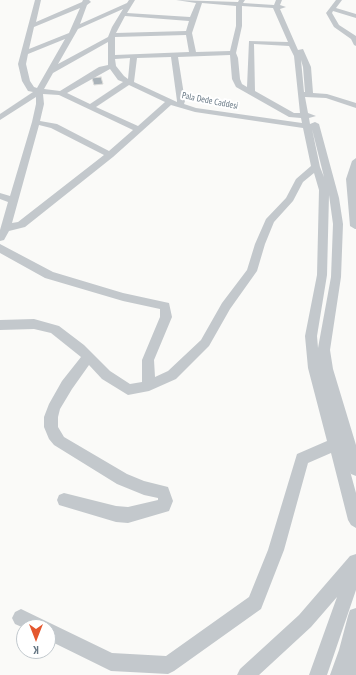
<!DOCTYPE html>
<style>
body{margin:0}
#map{position:relative;width:356px;height:675px;overflow:hidden;background:#fafaf8;font-family:"PT Sans Narrow",sans-serif}
canvas{display:block}
.north{position:absolute;left:16px;top:619px;width:40px;height:40px;box-sizing:border-box;background:#fff;border:1px solid #c1c8cd;border-radius:50%;rotate:180deg;font-size:11px;font-weight:700;line-height:16px;text-align:center;color:#657683}
.north::after{content:'';display:block;margin:auto;width:14px;height:18px;background:#e4572e;clip-path:polygon(50% 0,100% 100%,50% 72%,0 100%)}
</style>
<div id="map">
<canvas width="356" height="675"></canvas>
<div class="north">K</div>
</div>
<script>
const ctx = document.querySelector('canvas').getContext('2d');
ctx.lineJoin = 'round';
function paint(path, color) { ctx.fillStyle = color; ctx.fill(path, 'evenodd'); }
const poly = rows => new Path2D(rows.map(r => 'M' + r).join(''));
function strokePath(path, color, width, dash) { ctx.strokeStyle = color; ctx.lineWidth = width; ctx.lineCap = dash ? 'butt' : 'round'; ctx.setLineDash(dash || []); ctx.stroke(path); }
function label(font, color, halo, rows, align = 'center') {
  ctx.font = font + ' "PT Sans Narrow",sans-serif'; ctx.lineWidth = 4; ctx.setLineDash([]); ctx.textBaseline = 'middle'; ctx.strokeStyle = halo; ctx.fillStyle = color; for (const [text, x, y, turn = 0] of rows) {
    ctx.save(); ctx.translate(x, y); ctx.rotate((+turn || 0) * Math.PI / 180); ctx.textAlign = isNaN(turn) ? turn : align; if (halo) ctx.strokeText(text, 0, 0); ctx.fillText(text, 0, 0); ctx.restore();
  }
}
const building = poly([
 [101,77,103,84,94,85,92,78,101,77]
]);
paint(building, '#aab3b9');
strokePath(building, '#dcdcda', 1);
paint(poly([
 [35,0,41,0,36,22,82,2,83,0,89,0,91,2,87,5,80,24,127,3,129,0,135,0,127,13,190,17,196,3,176,0,238,2,239,0,245,0,243,3,274,5,276,0,282,0,280,5,286,7,280,9,298,50,303,49,311,67,313,93,327,94,356,103,356,108,326,98,305,97,308,113,316,116,309,118,310,124,315,122,319,124,339,198,343,224,341,277,330,350,333,369,356,445,356,476,351,474,350,471,356,493,356,528,351,525,348,520,331,453,308,463,284,550,261,609,174,671,168,674,111,671,48,640,48,627,24,628,15,624,12,618,15,612,21,609,112,653,166,656,249,597,268,550,297,454,327,441,308,368,305,336,317,275,319,190,314,173,303,182,293,201,274,222,265,244,257,271,230,309,209,346,176,379,149,391,128,395,102,379,89,365,72,389,60,409,58,417,58,427,64,437,127,474,144,481,168,487,173,501,169,511,128,523,116,522,59,505,57,500,59,495,64,493,116,506,128,507,158,500,158,498,144,495,117,484,54,445,49,439,44,427,44,417,49,404,62,381,81,357,51,333,34,329,0,330,0,320,34,319,59,326,84,345,110,371,130,384,142,382,142,360,160,317,160,309,123,301,45,278,0,253,0,244,53,272,123,293,169,303,172,317,154,360,155,377,168,371,201,340,222,303,247,270,255,244,266,219,286,198,296,179,311,166,303,128,195,112,171,105,113,157,25,227,9,231,4,240,0,241,0,230,8,202,0,199,0,193,10,196,32,122,36,104,36,97,0,120,0,114,33,92,28,91,22,81,18,64,35,0],
 [202,3,236,6,236,26,230,51,196,52,192,33,202,3],
 [242,6,273,8,288,42,249,41,247,87,242,84,240,79,238,58,236,53,242,26,242,6],
 [80,8,69,33,29,49,34,27,80,8],
 [123,9,112,27,108,37,58,64,78,29,123,9],
 [125,16,189,21,186,31,116,33,125,16],
 [186,35,189,52,115,55,115,37,186,35],
 [65,39,37,88,34,87,30,81,26,64,28,54,65,39],
 [108,42,108,65,99,67,60,91,44,89,53,73,108,42],
 [254,44,289,46,294,56,300,113,294,113,255,91,254,44],
 [230,55,232,79,236,87,289,117,301,118,302,123,196,108,184,104,185,101,178,57,230,55],
 [171,57,177,101,177,102,134,82,137,58,171,57],
 [130,58,128,79,124,76,116,66,115,59,130,58],
 [301,60,303,67,305,92,304,92,301,60],
 [110,69,118,80,123,82,90,104,67,93,110,69],
 [129,85,165,102,138,126,96,107,129,85],
 [43,94,59,95,133,130,109,151,57,124,40,121,44,104,43,94],
 [39,125,51,128,104,155,18,222,12,223,39,125],
 [312,129,324,177,320,167,312,129],
 [329,195,333,224,331,277,318,348,317,336,327,275,329,195],
 [336,0,342,0,336,8,356,14,356,18,333,11,332,13,339,25,356,36,356,46,354,45,351,39,334,27,326,13,336,0],
 [356,158,356,229,355,229,350,226,346,179,352,161,356,158],
 [356,554,356,590,327,675,309,675,337,597,311,627,259,675,237,675,240,669,299,615,350,556,356,554],
 [356,608,356,675,330,675,339,650,348,616,350,610,356,608]
]), '#c3c8cc');
label('9px', '#657683', '#fff', [
 ["Pala Dede Caddesi",210,101,11]
]);
</script>
